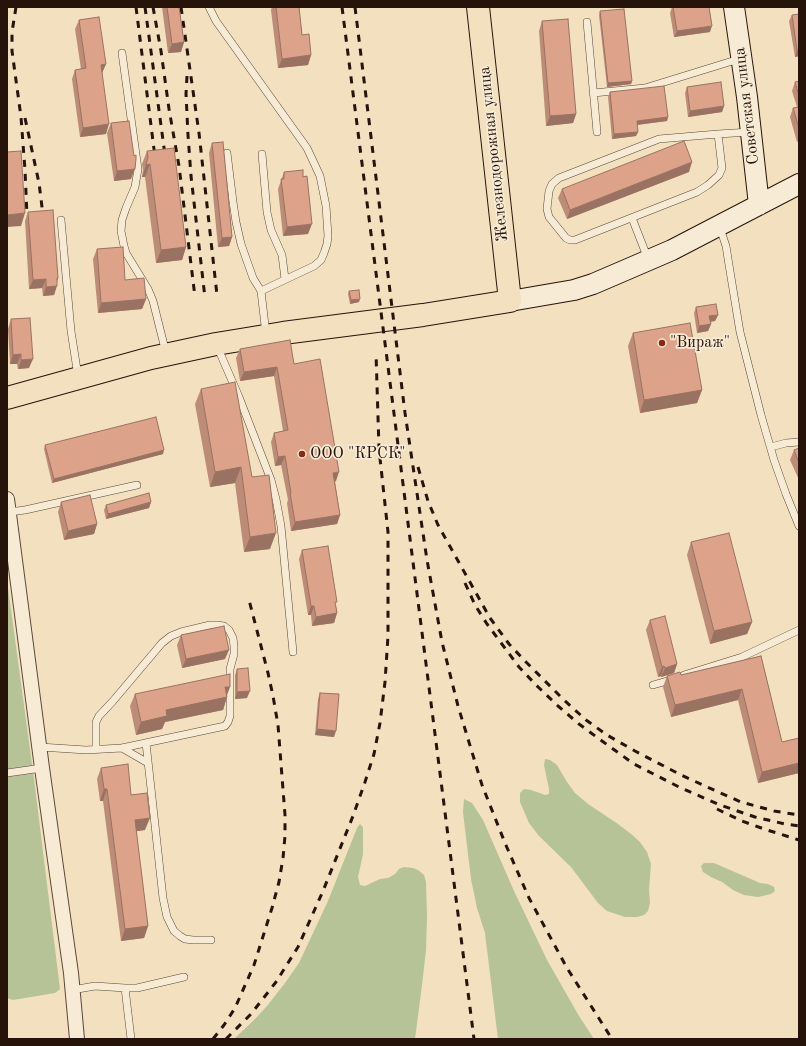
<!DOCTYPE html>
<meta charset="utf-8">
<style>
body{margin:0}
#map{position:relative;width:806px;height:1046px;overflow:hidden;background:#f2e0bf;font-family:"Old Standard TT",serif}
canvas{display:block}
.frame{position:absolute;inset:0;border:8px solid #26130a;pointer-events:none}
</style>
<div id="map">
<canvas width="806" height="1046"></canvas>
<div class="frame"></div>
</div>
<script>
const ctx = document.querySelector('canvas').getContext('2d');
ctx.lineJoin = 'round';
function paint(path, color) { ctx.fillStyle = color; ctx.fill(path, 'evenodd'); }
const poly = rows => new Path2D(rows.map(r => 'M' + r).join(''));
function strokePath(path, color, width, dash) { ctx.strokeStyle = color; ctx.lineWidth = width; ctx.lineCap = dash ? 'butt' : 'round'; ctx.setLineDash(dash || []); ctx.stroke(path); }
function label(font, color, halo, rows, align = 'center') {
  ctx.font = font + ' "Old Standard TT",serif'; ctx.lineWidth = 3.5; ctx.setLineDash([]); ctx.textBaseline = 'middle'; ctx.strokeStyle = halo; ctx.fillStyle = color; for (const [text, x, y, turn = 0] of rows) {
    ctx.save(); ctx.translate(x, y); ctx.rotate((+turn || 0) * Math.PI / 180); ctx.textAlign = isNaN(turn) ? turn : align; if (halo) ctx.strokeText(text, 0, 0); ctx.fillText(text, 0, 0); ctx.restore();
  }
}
paint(poly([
 [7,580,34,779,60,989,55,993,13,1000,7,998],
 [545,759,550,760,557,765,567,782,575,793,588,804,618,824,631,834,640,842,647,852,651,864,649,890,650,903,648,911,644,915,637,917,625,917,607,911,598,903,571,867,539,836,529,823,520,802,520,793,524,789,531,790,545,795,549,794,549,789,544,765],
 [464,799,472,803,483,820,514,891,547,960,579,1016,594,1039,498,1039,485,933,477,908,471,879,463,812],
 [360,824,363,827,363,854,358,877,360,885,365,886,380,879,388,878,395,874,399,869,404,867,413,868,418,870,424,875,426,882,427,917,426,950,422,985,415,1039,234,1039,255,1019,267,1006,285,983,299,963,328,901,357,828],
 [704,863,714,863,760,883,768,884,774,887,775,891,771,894,758,897,744,895,733,890,722,882,711,877,703,872,701,866]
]), '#b6c396');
const lane = poly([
 [209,7,216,21,307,148,314,163,320,176,326,206,328,236,327,244,324,253,321,260,314,266,261,291,266,334],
 [587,22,597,132],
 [122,53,138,169,135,187,126,208,122,220,121,231,124,246,126,253,148,289,153,301,166,353],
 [593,93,645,88,739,59],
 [718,134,722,168,719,175,708,185,697,192,575,240,570,240,566,238,549,217,547,209,549,191,552,184,559,178,659,139,718,134],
 [718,134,750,132],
 [227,153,233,202,236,222,241,244,253,278,261,291],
 [262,154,267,212,271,230,278,246,282,255,285,279],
 [632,218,648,259],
 [61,220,71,331,78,376],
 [720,228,726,246,729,265,740,332,761,415,774,460,786,494,799,526],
 [217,346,239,397,271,480,276,499,281,526,293,652],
 [771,447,786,443,799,442],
 [9,512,25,510,137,485],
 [684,675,742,657,799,630],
 [653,685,674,679],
 [146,743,163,898,167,917,174,931,180,936,185,939,193,940,211,940],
 [40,747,86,750,122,748,225,726,228,722,230,716,230,669,234,654,234,646,233,638,229,630,224,626,217,625,210,625,181,632,171,636,162,643,113,701,99,716,96,722,96,750],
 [122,748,148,763],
 [7,773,42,768],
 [125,988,131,1039],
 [72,990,95,986,125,988,137,988,184,977]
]);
const street = poly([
 [7,499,42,768,71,973,77,1039]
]);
const secondary = poly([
 [734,7,747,97,759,205],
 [510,301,574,290,593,284,621,272,672,250,799,184]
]);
const primary = poly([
 [7,398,151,358,216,344,283,333,423,315,510,301,478,7]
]);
strokePath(lane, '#594637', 8);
strokePath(street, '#594637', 16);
strokePath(secondary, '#26130a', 22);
strokePath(primary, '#26130a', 24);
strokePath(lane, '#f7ebd5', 7);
strokePath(street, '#f7ebd5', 14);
strokePath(secondary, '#f7ebd5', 20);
strokePath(primary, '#f2e0bf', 22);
strokePath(poly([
 [16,7,12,32,12,51,21,117,25,170,27,216],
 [136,7,155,157],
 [145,7,165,155],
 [153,7,161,51,169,109,179,166,195,297],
 [181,7,199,133,217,295],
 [342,7,474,1039],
 [355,7,405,413,427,560,442,642,458,706,482,785,505,843,529,898,567,968,612,1039],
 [187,76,186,94,188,135,191,176,205,298],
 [25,118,39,183,43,215],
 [418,467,428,501,438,525,490,618,509,644,526,662,564,700,586,720,607,735,635,751,681,775,716,791,741,802,774,811,799,815],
 [465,583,475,605,487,624,519,667,536,685,558,706,579,724,602,741,634,764,679,787,720,805,755,817,785,824,799,826],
 [717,809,742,821,764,829,799,840],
 [213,1039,224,1025,235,1008,254,965,272,908,279,882,283,858,285,836,285,815,278,725,273,696,268,673,248,596],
 [226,1039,251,1014,276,982,298,947,323,891,353,816,365,782,374,754,380,723,385,682,388,636,388,532,379,449,376,353]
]), '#26130a', 3, [7, 7]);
paint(poly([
 [162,7,179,7,184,42,181,52,168,53],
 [272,7,299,7,302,35,311,55,308,65,278,68,271,10],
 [672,7,709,7,710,32,674,37,670,13],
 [600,11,632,81,631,84,607,87,599,15],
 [792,15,799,56,795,57,789,21],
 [79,20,106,64,102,73,106,134,80,137,72,79,75,70,81,69,75,29],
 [542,21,576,114,573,123,546,126,539,31],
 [799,81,799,141,797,142,790,117,793,108,797,107,792,91,795,82],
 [687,87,724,106,722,112,688,117,685,93],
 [610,92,668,117,667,121,637,125,638,132,636,136,612,139,608,97],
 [111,123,131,179,114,181,107,133],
 [212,143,232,237,229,246,218,247,209,153],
 [147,151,186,247,182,260,156,263,145,177,142,177,143,170,142,164],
 [284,172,308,234,283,236,278,189],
 [689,172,567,219,558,198,562,189],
 [28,212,58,278,54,295,43,296,42,288,29,289,25,221],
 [97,249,125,280,146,299,142,309,98,313,93,259],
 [349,291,359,302,350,304,348,294],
 [696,307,718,315,715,321,710,322,711,324,708,331,697,333,694,313],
 [11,319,29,368,18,369,17,364,10,364,8,329],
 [633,333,702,390,697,403,640,413,628,346],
 [240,349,294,364,336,481,335,482,340,515,337,524,291,531,287,503,288,500,281,465,275,466,271,442,274,433,283,431,274,376,240,381,236,358],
 [201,389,252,477,270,549,244,552,235,483,210,487,195,404],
 [45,445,163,454,52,483,44,449],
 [799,448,799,480,790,460,794,450],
 [61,502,97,524,94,534,64,540,58,512],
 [151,502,149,508,106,519,104,510,106,505],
 [691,542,752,622,747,634,710,644,687,555],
 [302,550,336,606,337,613,334,623,312,626,311,615,308,615,299,559],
 [650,620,677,664,674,673,661,677,661,676,658,677,646,630],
 [181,635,225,659,182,668,177,645],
 [761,656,782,742,799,738,799,773,758,783,738,700,671,717,663,687,667,676,681,675],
 [237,669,247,698,235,699,235,675],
 [320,693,334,737,315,735,318,699],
 [135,694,227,695,227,697,223,710,165,722,162,729,136,735,130,706],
 [101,768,131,795,145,830,136,831,148,926,144,938,121,941,103,801,100,801,97,779]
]), '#bd8c77');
paint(poly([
 [712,26,710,32,674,37,677,31],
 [184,42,181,52,168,53,172,44],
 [797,50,799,50,799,56,795,57],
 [311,55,308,65,278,68,282,59],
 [106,64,102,73,101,65],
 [632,81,631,84,607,87,608,83],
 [724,106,722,112,688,117,690,111],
 [576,114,573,123,546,126,550,116],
 [668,117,667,121,635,125,637,121],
 [109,124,106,134,80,137,83,128],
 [638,132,636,136,612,139,614,134],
 [692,162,689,172,567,219,570,210],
 [150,164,145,177,142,177,146,165],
 [135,169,131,179,114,181,117,171],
 [25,213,21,226,7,227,7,215],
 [312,224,308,234,283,236,287,227],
 [232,237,229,246,218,247,222,238],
 [186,247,182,260,156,263,161,250],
 [57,278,58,278,55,286,57,286,54,295,43,296,46,287],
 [46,279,42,288,29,289,33,280],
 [146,299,142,309,98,313,101,303],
 [360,299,359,302,350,304,351,300],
 [718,315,715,321,707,322,709,316],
 [711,324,708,331,697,333,699,326],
 [21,354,17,364,10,364,13,355],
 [33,359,29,368,18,369,21,360],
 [277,367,274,376,240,381,244,372],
 [702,390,697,403,640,413,644,400],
 [164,450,163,454,52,483,54,479],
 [285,456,281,465,275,466,278,457],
 [241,467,235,483,210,487,215,472],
 [339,472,336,481,330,482,333,473],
 [151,502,149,508,106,519,108,514],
 [340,515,337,524,291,531,295,522],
 [97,524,94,534,64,540,68,531],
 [276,533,270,549,244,552,250,537],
 [311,606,314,606,311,615,308,615],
 [337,613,334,623,312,626,316,617],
 [752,622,747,634,710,644,714,631],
 [229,650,225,659,182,668,186,659],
 [677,664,674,673,661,677,665,668],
 [664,666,661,676,658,677,662,667],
 [225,687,230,687,226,698,227,697,223,710,165,722,162,729,136,735,141,722,166,710],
 [742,689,738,700,671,717,675,705],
 [250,691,247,698,235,699,237,692],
 [317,729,336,731,334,737,315,735],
 [799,763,799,773,758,783,762,772],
 [104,789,107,789,103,801,100,801],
 [150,818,145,830,130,832,135,820],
 [148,926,144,938,121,941,125,929]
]), '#9a7261');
const building = poly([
 [167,7,179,7,184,42,172,44,167,7],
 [276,7,299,7,302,35,309,34,311,55,282,59,276,7],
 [673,7,709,7,712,26,677,31,673,7],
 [624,9,632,81,608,83,600,11,624,9],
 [799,14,799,50,797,50,792,15,799,14],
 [99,17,106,64,101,65,109,124,83,128,75,70,86,68,79,20,99,17],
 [568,19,576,114,550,116,542,21,568,19],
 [799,81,799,96,795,82,799,81],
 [721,82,724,106,690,111,687,87,721,82],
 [664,86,668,117,637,121,638,132,614,134,610,92,664,86],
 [799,107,799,128,793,108,799,107],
 [129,121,134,156,136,155,136,159,135,169,117,171,111,123,129,121],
 [684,141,692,162,570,210,562,189,684,141],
 [223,142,232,237,222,238,212,143,223,142],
 [174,148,186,247,161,250,150,164,146,165,148,157,147,151,174,148],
 [21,151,25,213,7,215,7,152,21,151],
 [303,170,303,177,307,176,312,224,287,227,281,179,284,179,284,172,303,170],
 [53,210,58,278,57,278,57,286,46,287,46,279,33,280,28,212,53,210],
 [123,247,125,280,144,278,146,299,101,303,97,249,123,247],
 [359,290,360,299,351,300,349,291,359,290],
 [716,304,718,315,709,316,711,324,699,326,696,307,716,304],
 [30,318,33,359,21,360,21,354,13,355,11,319,30,318],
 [690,323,702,390,644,400,633,333,690,323],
 [290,340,294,364,320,359,339,472,333,473,340,515,295,522,290,493,291,493,285,456,278,457,274,433,288,430,277,367,244,372,240,349,290,340],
 [235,382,252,477,269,475,276,533,250,537,241,467,215,472,201,389,235,382],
 [156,417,164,450,54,479,45,445,156,417],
 [799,448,799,463,794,450,799,448],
 [149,493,151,502,108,514,106,505,149,493],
 [90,495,97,524,68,531,61,502,90,495],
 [729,533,752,622,714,631,691,542,729,533],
 [328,546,337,602,335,602,337,613,316,617,314,606,311,606,302,550,328,546],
 [665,616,677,664,665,668,664,666,662,667,650,620,665,616],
 [224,626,229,650,186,659,181,635,224,626],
 [761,656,782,742,799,738,799,763,762,772,742,689,675,705,667,676,680,672,681,675,761,656],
 [248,668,250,691,237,692,237,669,248,668],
 [230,674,230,687,225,687,227,697,166,710,167,716,141,722,135,694,230,674],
 [320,693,339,694,336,731,317,729,320,693],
 [128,764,131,795,147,793,150,818,135,820,148,926,125,929,107,789,104,789,101,768,128,764]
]);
paint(building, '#dca38a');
strokePath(building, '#9a7261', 1);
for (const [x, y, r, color] of [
 [662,343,4,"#8f2418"],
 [302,454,4,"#8f2418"]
]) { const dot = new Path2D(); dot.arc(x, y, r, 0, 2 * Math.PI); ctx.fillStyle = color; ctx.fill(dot); strokePath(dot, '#f7ebd5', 1.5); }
label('16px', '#26130a', '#f7ebd5', [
 ["Советская улица",747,106,-97],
 ["Железнодорожная улица",494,154,-96]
]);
label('16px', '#26130a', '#f7ebd5', [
 ["\"Вираж\"",670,343],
 ["ООО \"КРСК\"",310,454]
], 'left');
</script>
